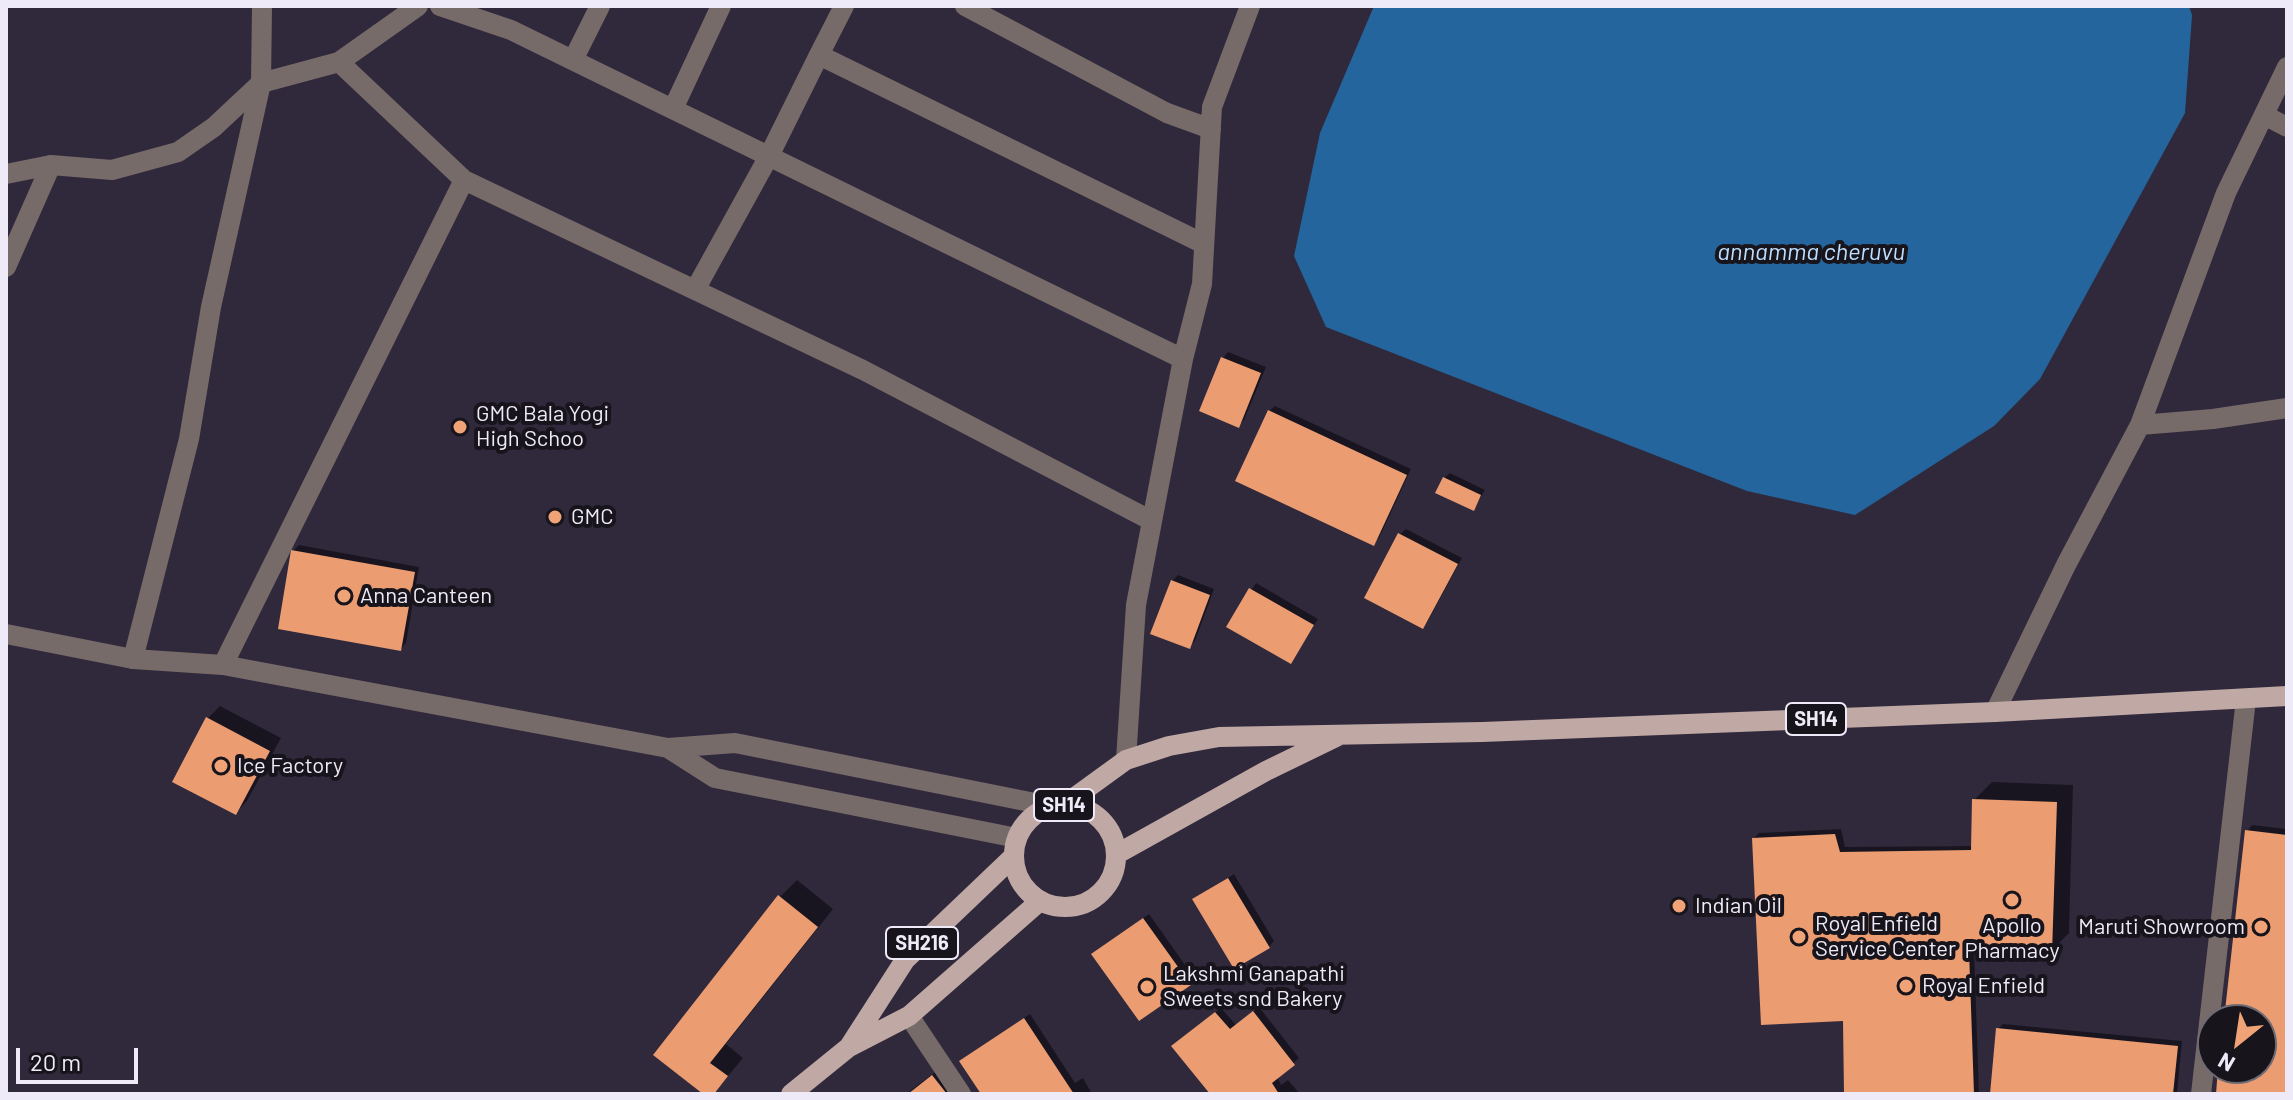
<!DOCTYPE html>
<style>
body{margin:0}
#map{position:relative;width:2293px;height:1100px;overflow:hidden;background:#30293c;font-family:Barlow,sans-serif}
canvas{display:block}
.frame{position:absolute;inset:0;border:8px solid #efeaf7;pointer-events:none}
.north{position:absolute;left:2197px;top:1004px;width:80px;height:80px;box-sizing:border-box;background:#17141c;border:2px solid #6d6a74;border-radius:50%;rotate:210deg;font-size:22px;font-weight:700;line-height:32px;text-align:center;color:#efeaf7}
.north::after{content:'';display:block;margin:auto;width:28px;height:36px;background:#efa377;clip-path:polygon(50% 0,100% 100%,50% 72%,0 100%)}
.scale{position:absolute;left:16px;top:1048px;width:122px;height:36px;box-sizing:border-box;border:4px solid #efeaf7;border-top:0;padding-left:10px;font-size:24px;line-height:28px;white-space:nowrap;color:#efeaf7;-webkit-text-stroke:6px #17141c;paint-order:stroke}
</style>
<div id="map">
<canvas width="2293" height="1100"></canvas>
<div class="frame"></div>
<div class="north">N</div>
<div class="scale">20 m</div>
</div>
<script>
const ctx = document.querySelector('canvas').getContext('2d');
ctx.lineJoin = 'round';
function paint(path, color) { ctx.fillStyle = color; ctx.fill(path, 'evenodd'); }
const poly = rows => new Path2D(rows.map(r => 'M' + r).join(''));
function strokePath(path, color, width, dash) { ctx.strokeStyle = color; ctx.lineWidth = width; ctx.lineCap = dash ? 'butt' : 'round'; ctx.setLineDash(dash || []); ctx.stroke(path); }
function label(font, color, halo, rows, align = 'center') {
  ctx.font = font + ' Barlow,sans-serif'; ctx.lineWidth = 8; ctx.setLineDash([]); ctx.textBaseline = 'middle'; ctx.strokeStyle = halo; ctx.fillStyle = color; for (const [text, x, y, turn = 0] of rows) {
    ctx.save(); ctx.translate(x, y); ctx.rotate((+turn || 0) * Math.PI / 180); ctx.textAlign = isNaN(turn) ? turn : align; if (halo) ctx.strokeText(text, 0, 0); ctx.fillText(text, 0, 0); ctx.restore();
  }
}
paint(poly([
 [1374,6,2189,6,2192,15,2185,113,2040,379,1994,426,1855,515,1747,491,1326,327,1294,256,1320,133]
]), '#24659d');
paint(poly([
 [1228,352,1266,367,1244,420,1239,425,1202,410,1223,358],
 [1275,406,1411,469,1379,538,1373,543,1269,411],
 [1450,473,1485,490,1473,509,1444,478],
 [1406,529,1462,558,1428,621,1423,627,1367,598,1400,534],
 [299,545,419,567,406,643,401,649,293,551],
 [1178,575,1214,589,1195,641,1189,646,1172,581],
 [1256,583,1318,619,1291,662,1229,626],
 [220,706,281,738,247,801,236,813,174,781,208,718],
 [1992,782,2073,785,2069,933,2051,951,1974,948,1979,1094,1846,1094,1845,1019,1754,838,1759,833,1841,829,1845,847,1973,846,1974,800],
 [2252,825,2287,829,2287,1094,2218,1094,2220,1068,2261,1068,2261,1020,2226,1020,2247,831],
 [1234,874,1274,941,1269,947,1195,899],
 [797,880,833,909,726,1044,743,1058,713,1094,706,1094,655,1055,780,897],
 [1149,914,1195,979,1190,984,1099,949],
 [1259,1007,1299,1058,1277,1077,1281,1085,1288,1080,1300,1094,1212,1094,1179,1040,1221,1008,1236,1025],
 [1030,1014,1075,1083,1083,1078,1092,1094,983,1094,967,1056],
 [2003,1024,2182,1041,2177,1094,1992,1094,1998,1029],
 [945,1065,968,1094,907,1094,919,1084]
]), '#0007');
paint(poly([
 [1221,357,1261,373,1239,428,1199,411],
 [1268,410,1407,475,1374,546,1235,481],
 [1443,477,1481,495,1474,511,1435,493],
 [1398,533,1458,564,1423,629,1364,598],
 [291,550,415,572,401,651,278,629],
 [1171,580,1210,595,1190,649,1150,634],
 [1249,588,1314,625,1291,664,1226,627],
 [206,717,270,751,236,815,172,782],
 [1972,799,2057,802,2052,953,1969,950,1974,1094,1844,1094,1843,1021,1761,1025,1752,838,1835,834,1840,852,1971,850],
 [2245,830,2287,835,2287,1094,2216,1094,2218,1068,2261,1068,2261,1020,2224,1020],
 [1228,878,1270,948,1234,969,1192,899],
 [778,895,818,927,710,1063,728,1076,714,1094,703,1094,653,1055],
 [1143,918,1191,985,1139,1021,1091,954],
 [1253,1011,1295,1065,1272,1083,1279,1094,1210,1094,1171,1046,1215,1012,1230,1029],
 [1024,1018,1070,1088,1074,1094,981,1094,959,1061],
 [1996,1028,2178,1046,2173,1094,1990,1094],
 [932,1075,947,1094,908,1094]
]), '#eb9c71');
strokePath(poly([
 [440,6,511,30,1183,359],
 [965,6,1167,113,1211,129],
 [819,55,844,6],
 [573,60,600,6],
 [339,62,464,180,863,370,1152,521],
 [673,109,721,6],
 [2264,115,2287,127],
 [6,174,51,165],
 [6,267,51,165,112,170,178,152,214,127,261,83,339,62,418,6],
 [695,290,769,156,819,55,1204,244],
 [2140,425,2213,419,2287,408],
 [133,659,189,439,211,307,261,83,262,6],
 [223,665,464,180],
 [1995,712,2066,565,2140,425,2226,193,2287,67],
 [1126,760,1136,605,1183,359,1202,284,1212,107,1250,6],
 [909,1016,961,1094],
 [2201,1094,2246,699]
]), '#776b69', 20);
strokePath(poly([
 [6,634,133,659,223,665,668,748,735,743,1050,806],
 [668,748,715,778,1017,838]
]), '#776b69', 20);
strokePath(poly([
 [1064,805,1126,760,1169,746,1219,737,1482,732,1995,712,2287,696],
 '1014 856a51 51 0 1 1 102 0a51 51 0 1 1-102 0Z',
 [1117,854,1266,771,1338,736],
 [849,1047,905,960,1014,856],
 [791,1094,849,1047,909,1016,1040,901]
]), '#c0a8a4', 20);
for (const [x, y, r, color] of [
 [460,427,8,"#efa377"],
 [555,517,8,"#efa377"],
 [344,596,8,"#efa377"],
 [221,766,8,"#efa377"],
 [2012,900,8,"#efa377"],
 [1679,906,8,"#efa377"],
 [2261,927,8,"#efa377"],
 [1799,937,8,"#efa377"],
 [1906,986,8,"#efa377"],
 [1147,987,8,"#efa377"]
]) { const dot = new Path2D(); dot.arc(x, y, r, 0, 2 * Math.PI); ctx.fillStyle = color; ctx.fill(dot); strokePath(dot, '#17141c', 3); }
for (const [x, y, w] of [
 [1816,719,60],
 [1064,805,60],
 [922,943,72]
]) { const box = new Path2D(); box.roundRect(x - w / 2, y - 16, w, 32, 6); ctx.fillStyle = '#17141c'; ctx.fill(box); strokePath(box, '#efeaf7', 2); }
label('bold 20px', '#efeaf7', null, [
 ["SH14",1816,719],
 ["SH14",1064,805],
 ["SH216",922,943]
]);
label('22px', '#efeaf7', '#17141c', [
 ["GMC Bala Yogi",476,414],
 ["High Schoo",476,439],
 ["GMC",571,517],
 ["Anna Canteen",360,596],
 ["Ice Factory",237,766],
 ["Indian Oil",1695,906],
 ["Royal Enfield",1815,924],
 ["Service Center",1815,949],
 ["Apollo",2012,926,"center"],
 ["Pharmacy",2012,951,"center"],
 ["Maruti Showroom",2245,927,"right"],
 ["Lakshmi Ganapathi",1163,974],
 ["Sweets snd Bakery",1163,999],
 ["Royal Enfield",1922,986]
], 'left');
label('italic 24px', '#bddefe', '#17141c', [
 ["annamma cheruvu",1811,252]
]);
</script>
